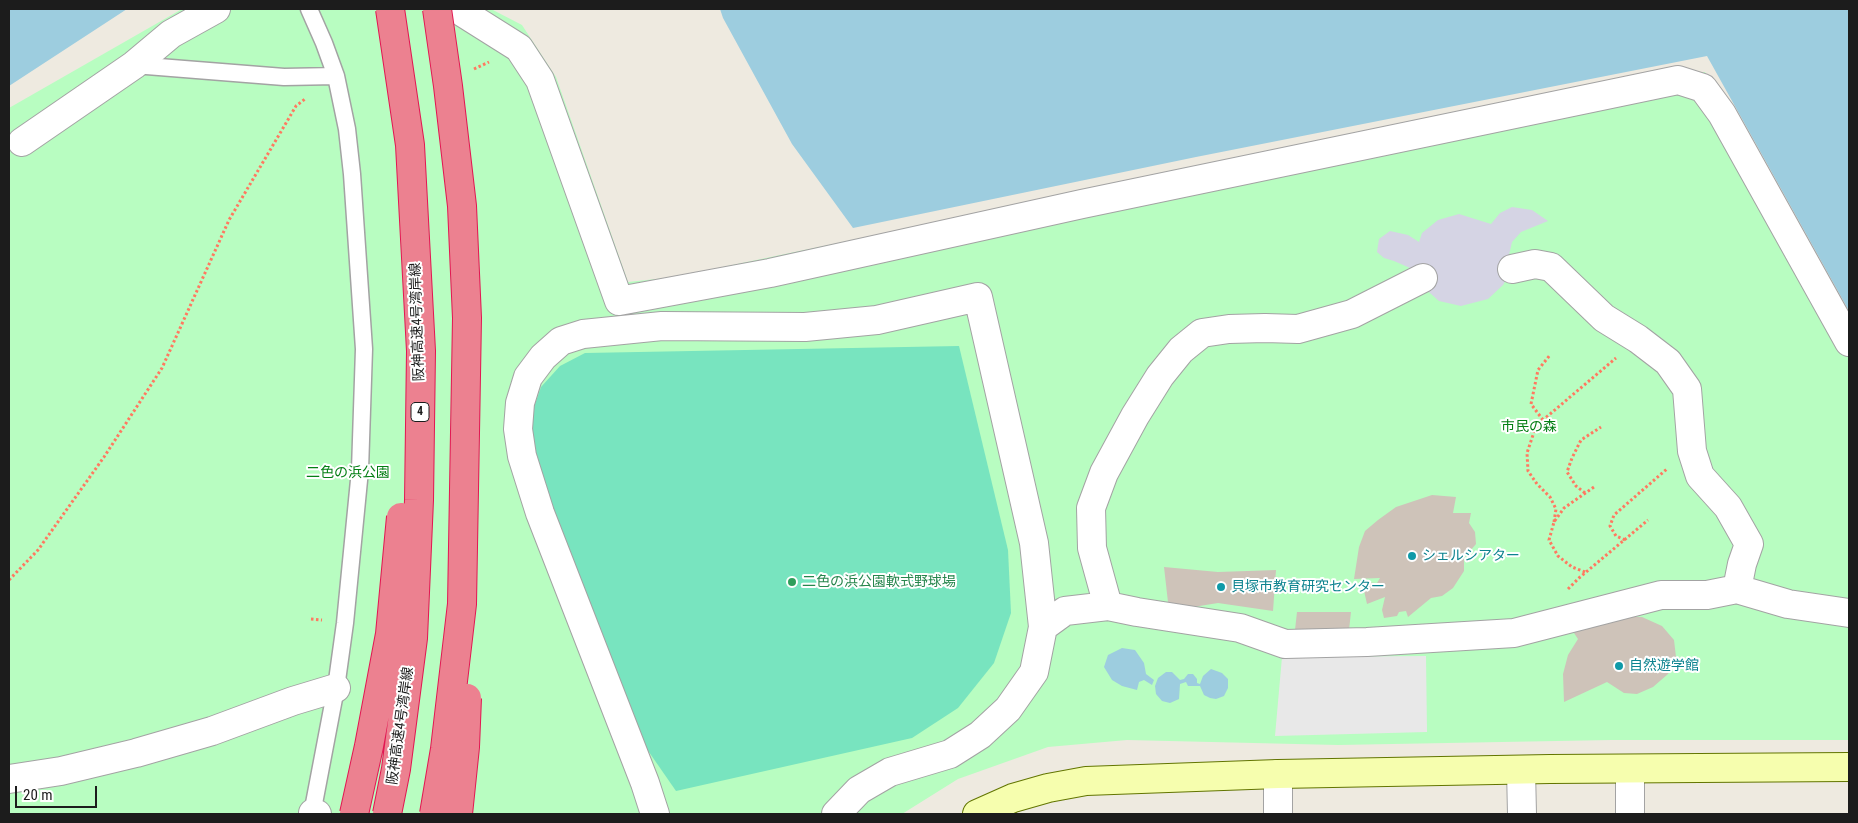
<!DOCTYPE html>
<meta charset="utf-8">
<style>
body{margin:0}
#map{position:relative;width:1858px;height:823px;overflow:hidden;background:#eeeae0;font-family:"Roboto Condensed",sans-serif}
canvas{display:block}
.frame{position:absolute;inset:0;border:10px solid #1c1c1c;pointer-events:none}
.scale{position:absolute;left:15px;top:786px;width:82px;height:22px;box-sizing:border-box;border:2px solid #1c1c1c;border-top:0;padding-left:6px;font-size:15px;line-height:18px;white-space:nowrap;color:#1c1c1c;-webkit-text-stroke:4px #fff;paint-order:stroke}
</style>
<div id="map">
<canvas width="1858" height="823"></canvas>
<div class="frame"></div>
<div class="scale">20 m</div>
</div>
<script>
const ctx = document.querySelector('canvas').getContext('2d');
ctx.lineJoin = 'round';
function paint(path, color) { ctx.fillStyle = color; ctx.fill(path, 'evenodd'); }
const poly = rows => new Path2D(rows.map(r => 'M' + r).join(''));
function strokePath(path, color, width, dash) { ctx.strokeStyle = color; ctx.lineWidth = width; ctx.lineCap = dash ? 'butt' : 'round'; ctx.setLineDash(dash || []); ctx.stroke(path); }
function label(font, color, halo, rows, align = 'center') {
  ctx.font = font + ' "Roboto Condensed","Noto Sans JP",sans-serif'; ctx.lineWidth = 4; ctx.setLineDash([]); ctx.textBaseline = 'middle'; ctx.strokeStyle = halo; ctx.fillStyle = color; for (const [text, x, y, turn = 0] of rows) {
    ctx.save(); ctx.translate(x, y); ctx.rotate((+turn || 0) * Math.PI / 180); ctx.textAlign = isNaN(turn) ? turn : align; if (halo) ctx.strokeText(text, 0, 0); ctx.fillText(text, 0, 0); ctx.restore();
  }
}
paint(poly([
 [182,9,491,9,522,25,556,77,628,282,675,277,1006,208,1705,72,1849,326,1849,740,1611,740,1338,745,1127,740,1048,747,958,779,902,814,9,814,9,108]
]), '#b8fdc1');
paint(poly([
 [959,346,1008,550,1011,613,994,663,958,708,912,738,676,791,624,716,537,475,529,421,541,387,560,366,585,353]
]), '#78e4bf');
paint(poly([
 [1426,656,1427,732,1275,736,1282,657]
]), '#e8e8e8');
paint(poly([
 [1512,207,1532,210,1548,221,1521,232,1512,242,1509,255,1512,269,1503,285,1488,299,1461,306,1439,301,1422,286,1423,278,1410,268,1394,261,1384,258,1377,252,1379,239,1390,231,1408,235,1419,242,1422,233,1438,220,1459,214,1491,224,1500,213]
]), '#d5d4e4');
paint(poly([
 [9,9,127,9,9,86],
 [720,9,1849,9,1849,311,1707,56,1196,157,853,228,792,144,723,18],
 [1122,648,1135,650,1144,663,1146,674,1154,680,1152,685,1144,680,1139,682,1137,690,1122,686,1112,680,1104,667,1108,655],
 [1211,669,1222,673,1228,679,1228,688,1224,696,1216,699,1210,698,1204,695,1200,686,1188,686,1186,682,1180,684,1179,699,1170,703,1162,701,1156,694,1155,686,1158,678,1166,672,1172,672,1180,680,1184,679,1188,674,1193,674,1197,679,1197,683,1200,684,1203,676]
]), '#9dcddf');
paint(poly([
 [1432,495,1456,497,1453,513,1471,513,1469,523,1475,532,1476,544,1464,558,1464,571,1453,588,1442,596,1431,598,1408,617,1406,611,1399,612,1397,616,1384,618,1382,610,1385,597,1367,604,1362,582,1377,583,1380,578,1354,579,1359,547,1365,531,1378,520,1396,507],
 [1164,567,1218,572,1276,570,1273,611,1218,603,1169,611],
 [1297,612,1351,612,1349,630,1295,630],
 [1616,616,1642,617,1662,626,1674,640,1676,657,1668,674,1653,687,1637,694,1624,693,1607,682,1564,702,1563,674,1568,655,1578,639,1574,633,1590,620]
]), '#cec3b9');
const lane = poly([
 [309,9,324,43,336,76,347,129,352,174,364,349,360,470,345,623,336,688,312,814],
 [134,65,284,77,336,76]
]);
const street = poly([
 [457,9,519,48,540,80,619,301,770,273,1082,204,1678,80,1703,88,1722,114,1849,342],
 [22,142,134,65,171,34,216,9],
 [1512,269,1535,264,1551,267,1604,318,1638,339,1668,362,1687,389,1692,451,1700,476,1728,507,1749,544,1742,564,1737,589],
 [1108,606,1092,548,1091,508,1104,473,1135,416,1160,376,1181,350,1202,333,1229,329,1265,328,1298,329,1352,314,1423,278],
 [1043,627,1065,611,1108,606,1137,612,1240,628,1285,644,1367,642,1514,633,1661,595,1707,595,1737,589,1788,604,1849,613],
 [1521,770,1522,814],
 [1278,774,1278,814],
 [9,779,61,771,136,753,212,731,293,701,336,688],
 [313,813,317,814],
 [655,814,645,783,540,513,522,456,518,429,520,403,528,377,543,357,561,341,583,334,662,326,805,327,877,320,978,297,1034,543,1043,627,1034,672,1008,709,980,735,950,754,890,772,859,790,836,814],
 [1630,814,1630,769]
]);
const secondary = poly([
 [977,814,1013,798,1048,788,1086,781,1278,774,1550,769,1849,767]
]);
strokePath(lane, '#a3a3a3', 19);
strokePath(street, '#a3a3a3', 30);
strokePath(secondary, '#627500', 30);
strokePath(poly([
 [474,69,489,62],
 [1543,420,1531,404,1538,370,1550,355],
 [1585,493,1576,486,1567,472,1572,458,1581,440,1601,427],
 [1554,522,1556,509,1550,497,1537,484,1528,471,1527,453,1534,432,1543,420,1616,358],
 [1625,540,1616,536,1610,526,1614,515,1668,468],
 [1585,572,1572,567,1558,556,1549,540,1554,522,1564,508,1594,487],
 [9,580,38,550,104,457,162,368,229,220,296,106,305,99],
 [1568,589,1579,578,1648,520],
 [311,619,322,620]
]), '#ff7960', 3, [2.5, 2.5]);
strokePath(lane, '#fff', 16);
strokePath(street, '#fff', 28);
strokePath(secondary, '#f6feae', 28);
const highwayBridge = poly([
 [354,814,369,746,390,634,401,517],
 [387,814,396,769,413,638,419,500,421,351,410,145,390,9],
 [434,814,445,749,462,604,467,318,462,206,448,86,437,9],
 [458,814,465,747,467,698]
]);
strokePath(highwayBridge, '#e21752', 30, []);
strokePath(highwayBridge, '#ec8190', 28);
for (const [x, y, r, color] of [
 [1412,556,5,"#0f9aa8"],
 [792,582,5,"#2e9e5b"],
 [1221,587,5,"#0f9aa8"],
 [1619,666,5,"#0f9aa8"]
]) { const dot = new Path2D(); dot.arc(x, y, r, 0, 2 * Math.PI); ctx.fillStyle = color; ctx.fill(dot); strokePath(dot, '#fff', 2); }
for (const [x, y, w] of [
 [420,412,18]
]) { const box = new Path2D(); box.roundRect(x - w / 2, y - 9.5, w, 19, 4); ctx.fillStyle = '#fff'; ctx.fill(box); strokePath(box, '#1c1c1c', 1); }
label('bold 12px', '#1c1c1c', null, [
 ["4",420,412]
]);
label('14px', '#1c1c1c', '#fff', [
 ["阪神高速4号湾岸線",418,322,-92],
 ["阪神高速4号湾岸線",401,726,-82]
]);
label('14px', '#047f14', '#fff', [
 ["市民の森",1529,427],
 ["二色の浜公園",348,473]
]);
label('14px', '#0d838f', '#fff', [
 ["シェルシアター",1422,556],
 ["貝塚市教育研究センター",1231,587],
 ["自然遊学館",1629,666]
], 'left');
label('14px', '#27864d', '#fff', [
 ["二色の浜公園軟式野球場",802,582]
], 'left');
</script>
